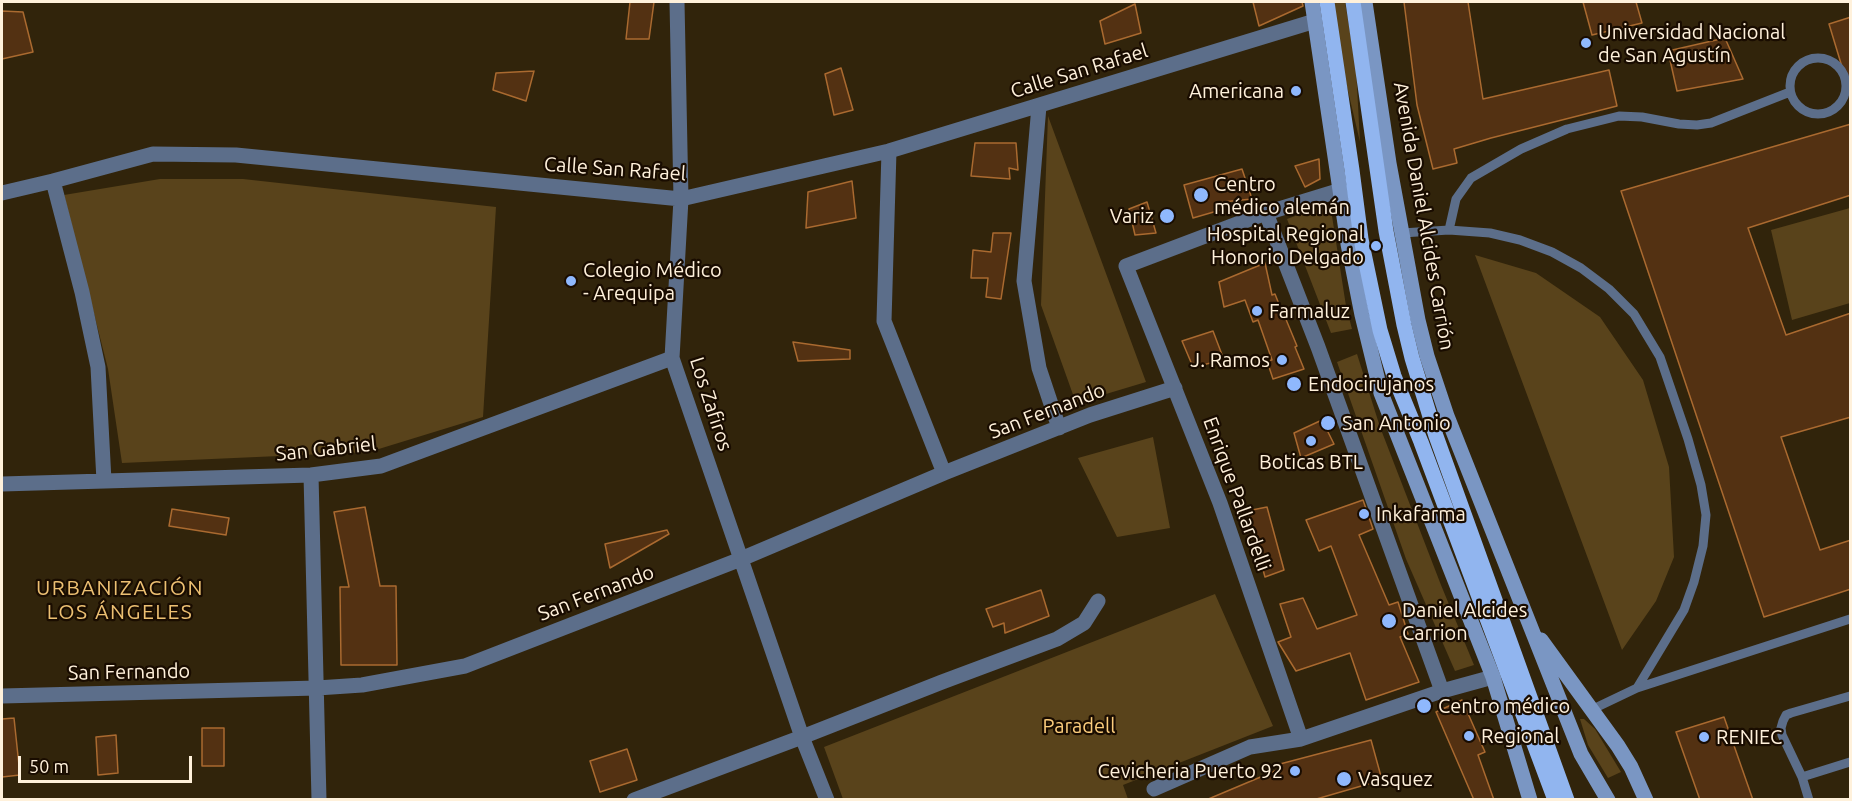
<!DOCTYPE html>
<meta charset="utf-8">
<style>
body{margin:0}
#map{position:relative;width:1852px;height:801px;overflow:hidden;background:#31240b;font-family:Ubuntu,sans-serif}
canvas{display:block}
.frame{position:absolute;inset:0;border:3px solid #fff1db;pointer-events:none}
.scale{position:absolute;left:18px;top:756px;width:174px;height:27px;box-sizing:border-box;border:3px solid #fff1db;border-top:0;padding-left:8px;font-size:18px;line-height:21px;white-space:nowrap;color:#fff1db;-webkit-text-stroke:4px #190c00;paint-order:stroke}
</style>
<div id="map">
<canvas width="1852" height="801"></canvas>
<div class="frame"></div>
<div class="scale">50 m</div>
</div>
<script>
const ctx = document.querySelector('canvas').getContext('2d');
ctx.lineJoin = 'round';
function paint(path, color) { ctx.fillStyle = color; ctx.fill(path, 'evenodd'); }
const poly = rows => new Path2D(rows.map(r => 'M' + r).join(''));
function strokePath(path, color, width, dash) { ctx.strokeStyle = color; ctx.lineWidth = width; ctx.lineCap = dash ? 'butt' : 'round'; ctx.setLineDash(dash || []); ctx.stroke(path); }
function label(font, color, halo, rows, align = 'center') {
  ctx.font = font + ' Ubuntu,sans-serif'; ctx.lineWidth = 4.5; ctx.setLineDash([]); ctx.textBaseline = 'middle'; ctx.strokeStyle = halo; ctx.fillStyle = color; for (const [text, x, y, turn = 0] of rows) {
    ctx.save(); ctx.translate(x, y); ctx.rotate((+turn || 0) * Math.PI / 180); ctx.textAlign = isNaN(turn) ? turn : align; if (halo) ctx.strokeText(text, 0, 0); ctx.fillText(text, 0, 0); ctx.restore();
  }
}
paint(poly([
 [1333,2,1345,2,1356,68,1360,142,1344,74],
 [1048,116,1146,382,1076,403,1041,305],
 [160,179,243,179,496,207,483,417,369,452,122,463,108,369,64,195],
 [1325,205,1332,216,1346,306,1352,329,1331,333,1287,219],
 [1850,208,1850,303,1792,320,1771,230],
 [1475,255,1536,273,1600,317,1643,380,1669,467,1674,557,1656,601,1622,650],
 [1357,354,1380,427,1441,585,1474,665,1455,671,1406,559,1337,362],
 [1153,437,1170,528,1117,537,1078,458],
 [1215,594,1273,726,1123,785,1128,799,843,799,824,747],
 [1580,719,1584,719,1595,729,1621,772,1608,778,1588,745]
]), '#59431b');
const building = poly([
 [630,2,654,2,649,39,626,39,630,2],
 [1253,2,1302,2,1303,6,1259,26,1253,2],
 [1404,2,1468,2,1483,99,1609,70,1617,106,1491,138,1454,149,1457,163,1433,169,1417,105,1404,2],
 [1583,2,1636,2,1642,23,1592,35,1583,2],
 [1135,4,1141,33,1105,44,1100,21,1135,4],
 [2,11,23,12,33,52,2,59,2,11],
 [1851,17,1851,79,1846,80,1829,24,1851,17],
 [1725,38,1743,79,1677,91,1668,51,1725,38],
 [841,68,853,110,834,115,825,74,841,68],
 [534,71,526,101,493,90,496,73,534,71],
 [1851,124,1851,195,1748,228,1786,335,1851,313,1851,417,1781,437,1820,550,1851,540,1851,589,1764,617,1621,191,1851,124],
 [975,143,1016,143,1018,170,1009,168,1010,179,971,176,975,143],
 [1319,159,1320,179,1305,187,1295,166,1319,159],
 [1242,169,1252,199,1222,202,1224,209,1193,218,1184,185,1242,169],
 [852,181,856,218,806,228,808,192,852,181],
 [1147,202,1156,233,1135,235,1129,209,1147,202],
 [993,233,1011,233,1001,299,986,297,988,278,971,278,973,250,991,252,993,233],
 [1265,263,1272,295,1275,294,1284,317,1285,317,1297,346,1295,347,1304,369,1273,379,1267,361,1272,360,1258,320,1253,322,1245,300,1224,307,1219,282,1265,263],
 [1213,331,1224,360,1193,367,1182,341,1213,331],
 [793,342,850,350,850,359,798,361,793,342],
 [1322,420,1334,444,1301,458,1294,433,1322,420],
 [1363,500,1373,529,1359,535,1389,605,1398,602,1408,634,1400,637,1419,682,1366,700,1350,653,1296,671,1278,642,1291,637,1280,604,1303,598,1317,629,1357,615,1331,546,1319,551,1306,520,1363,500],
 [365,507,380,586,396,586,397,665,341,665,340,587,349,587,334,512,365,507],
 [1267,507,1284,570,1265,577,1247,511,1267,507],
 [172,509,229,518,226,535,169,526,172,509],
 [667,530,669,534,610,568,605,544,667,530],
 [1041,590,1049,616,1005,633,1004,623,993,627,986,609,1041,590],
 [1462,700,1485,752,1478,755,1494,800,1474,800,1436,712,1462,700],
 [1724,717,1753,800,1700,800,1676,732,1724,717],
 [14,718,20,775,2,777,2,719,14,718],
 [202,728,224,728,224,766,202,766,202,728],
 [116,735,118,773,98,775,96,737,116,735],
 [1371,740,1382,780,1313,800,1206,800,1282,768,1280,764,1371,740],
 [627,749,637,780,600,792,590,761,627,749]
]);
paint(building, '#533112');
strokePath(building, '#aa6a30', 1.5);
strokePath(poly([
 '1790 86a28 28 0 1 1 56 0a28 28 0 1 1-56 0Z',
 [1449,230,1456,199,1471,178,1521,149,1567,129,1619,116,1642,117,1679,124,1697,125,1711,123,1790,92],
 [1402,233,1449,230,1490,233,1520,240,1552,252,1581,268,1609,289,1634,314,1660,357,1688,439,1701,485,1706,515,1703,546,1694,582,1684,610,1637,688],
 [1593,709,1637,688,1850,619],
 [1802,777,1850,762],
 [1809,800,1802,777,1782,735,1781,728,1783,721,1786,715,1791,713,1850,696]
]), '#5c6e8a', 9);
strokePath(poly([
 [677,2,681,199,672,358,802,737,827,800],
 [1039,106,1024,281,1039,368,1059,428],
 [889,151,884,321,944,473],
 [53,181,82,292,98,367,104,481],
 [2,193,53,181,153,154,236,155,681,199,889,151,1315,21],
 [1266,213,1318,347,1442,691],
 [311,475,319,800],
 [2,484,311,475,381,466,672,358],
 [2,696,317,688,362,685,465,666,741,559,944,473,1090,415,1175,388],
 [1301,739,1220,503,1126,266,1266,213,1341,190],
 [1154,789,1250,747,1301,739,1442,691,1493,677],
 [634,800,802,737,942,682,1057,639,1084,623,1098,601]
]), '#5c6e8a', 15);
strokePath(poly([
 [1312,2,1348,244,1362,315,1381,393,1493,677,1530,800],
 [1365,2,1389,163,1418,320,1427,356,1447,416,1581,754,1608,800],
 [1541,640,1618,746,1631,767,1646,800]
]), '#7a96c3', 15);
strokePath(poly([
 [1327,2,1352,170,1361,239,1380,330,1394,376,1421,442,1555,800],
 [1353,2,1386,231,1404,325,1412,358,1436,436,1567,800]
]), '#91b5ef', 15);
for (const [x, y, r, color] of [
 [1586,43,6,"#8fb8fd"],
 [1296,91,6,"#8fb8fd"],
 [1201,195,8,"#8fb8fd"],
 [1167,216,8,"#8fb8fd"],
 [1376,246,6,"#8fb8fd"],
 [571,281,6,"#8fb8fd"],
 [1257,311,6,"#8fb8fd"],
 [1282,360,6,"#8fb8fd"],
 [1294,384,8,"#8fb8fd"],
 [1328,423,8,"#8fb8fd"],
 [1311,441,6,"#8fb8fd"],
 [1364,514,6,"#8fb8fd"],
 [1389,621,8,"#8fb8fd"],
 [1424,706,8,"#8fb8fd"],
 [1469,736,6,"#8fb8fd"],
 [1704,737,6,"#8fb8fd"],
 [1295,771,6,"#8fb8fd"],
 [1344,779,8,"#8fb8fd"]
]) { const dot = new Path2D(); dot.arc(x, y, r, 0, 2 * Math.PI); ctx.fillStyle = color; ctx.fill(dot); strokePath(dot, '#190c00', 2); }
label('20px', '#fff1db', '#190c00', [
 ["Universidad Nacional",1598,32],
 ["de San Agustín",1598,55],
 ["Americana",1284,91,"right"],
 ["Centro",1214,184],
 ["médico alemán",1214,207],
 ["Variz",1154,216,"right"],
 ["Hospital Regional",1364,234,"right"],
 ["Honorio Delgado",1364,257,"right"],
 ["Colegio Médico",583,270],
 ["- Arequipa",583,293],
 ["Farmaluz",1269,311],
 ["J. Ramos",1270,360,"right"],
 ["Endocirujanos",1308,384],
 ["San Antonio",1342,423],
 ["Boticas BTL",1311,462,"center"],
 ["Inkafarma",1376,514],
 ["Daniel Alcides",1402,610],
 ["Carrion",1402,633],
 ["Centro médico",1438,706],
 ["Regional",1481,736],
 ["RENIEC",1716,737],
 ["Cevicheria Puerto 92",1283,771,"right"],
 ["Vasquez",1358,779]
], 'left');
label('20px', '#fff1db', '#190c00', [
 ["Calle San Rafael",1079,71,-17],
 ["Calle San Rafael",615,169,4],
 ["Avenida Daniel Alcides Carrión",1424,216,80],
 ["Los Zafiros",711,404,72],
 ["San Fernando",1047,411,-21],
 ["San Gabriel",326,449,-6],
 ["Enrique Pallardelli",1237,494,70],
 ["San Fernando",596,593,-21],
 ["San Fernando",129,672,-1]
]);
label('20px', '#fccd7c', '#190c00', [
 ["Paradell",1079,726]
]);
ctx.letterSpacing = '1.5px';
label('21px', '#edc072', '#190c00', [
 ["URBANIZACIÓN",120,588],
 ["LOS ÁNGELES",120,612]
]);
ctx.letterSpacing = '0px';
</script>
